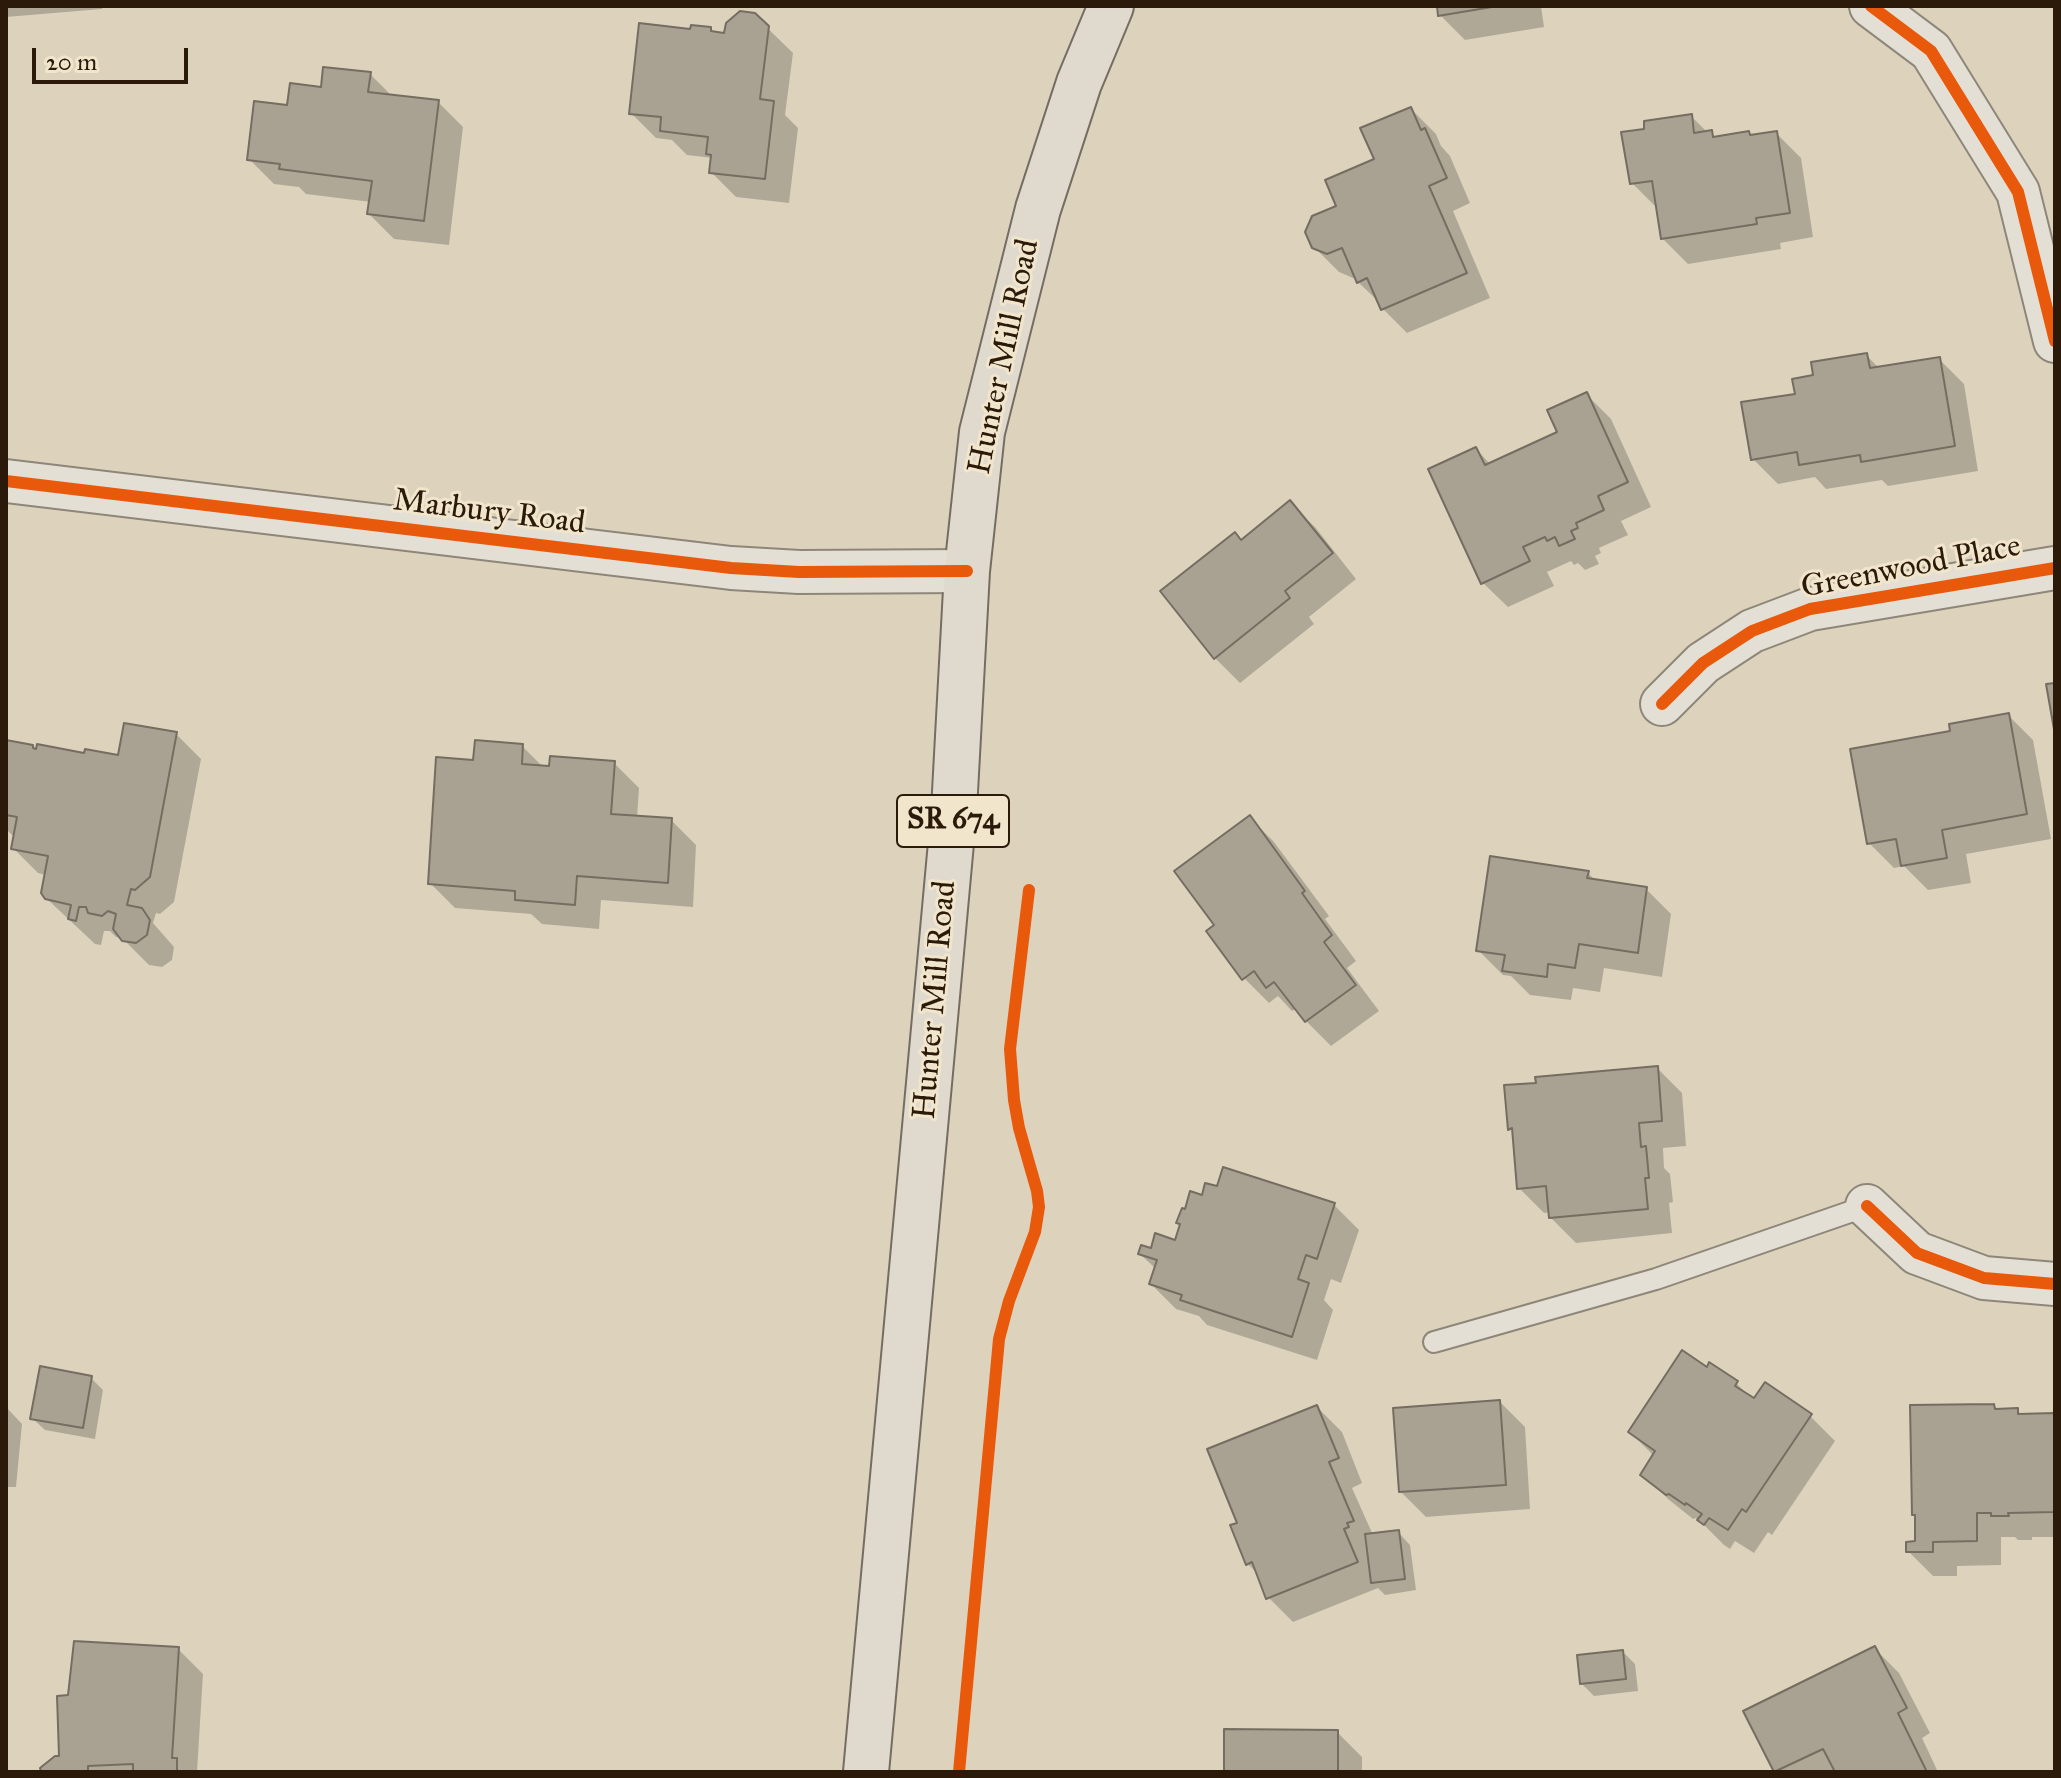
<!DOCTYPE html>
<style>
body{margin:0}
#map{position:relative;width:2061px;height:1778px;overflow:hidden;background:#ddd3bd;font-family:"IM FELL Great Primer",serif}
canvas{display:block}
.frame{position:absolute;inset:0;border:8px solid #2b190a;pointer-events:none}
.scale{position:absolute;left:32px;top:48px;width:156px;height:36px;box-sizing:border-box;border:4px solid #2b190a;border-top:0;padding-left:10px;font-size:24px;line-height:28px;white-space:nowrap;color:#2b190a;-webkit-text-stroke:6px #f1e6cc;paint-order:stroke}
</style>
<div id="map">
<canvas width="2061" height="1778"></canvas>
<div class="frame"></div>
<div class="scale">20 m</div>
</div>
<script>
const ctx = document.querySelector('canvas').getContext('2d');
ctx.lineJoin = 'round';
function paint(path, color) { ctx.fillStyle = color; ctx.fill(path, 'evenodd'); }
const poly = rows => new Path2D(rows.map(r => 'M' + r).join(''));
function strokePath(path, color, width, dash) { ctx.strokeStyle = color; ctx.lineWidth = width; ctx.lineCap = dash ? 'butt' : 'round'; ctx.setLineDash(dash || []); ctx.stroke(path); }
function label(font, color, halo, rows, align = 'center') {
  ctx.font = font + ' "IM FELL Great Primer",serif'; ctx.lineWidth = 6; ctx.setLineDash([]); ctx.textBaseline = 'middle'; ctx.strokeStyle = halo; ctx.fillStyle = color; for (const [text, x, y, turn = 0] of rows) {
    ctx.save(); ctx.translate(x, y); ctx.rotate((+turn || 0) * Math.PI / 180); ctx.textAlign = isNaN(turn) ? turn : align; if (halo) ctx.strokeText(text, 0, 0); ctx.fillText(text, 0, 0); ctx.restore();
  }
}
paint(poly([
 [6,6,102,6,102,9,6,17],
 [1439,6,1541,6,1544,27,1465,40,1440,15],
 [754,15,793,53,785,115,798,128,789,203,736,197,711,172,713,158,687,155,672,140,656,138,631,113,692,31,710,29,715,34,726,35],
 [370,74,393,97,438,102,463,127,449,245,394,239,369,214,371,202,306,194,299,187,274,184,249,159,289,107,323,89],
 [1411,109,1436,134,1441,146,1450,156,1470,203,1453,211,1490,298,1407,333,1382,308,1380,303,1358,282,1356,277,1353,278,1339,272,1314,247,1339,207,1377,160],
 [1691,116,1708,133,1711,133,1717,138,1749,134,1752,137,1776,133,1801,158,1813,237,1780,243,1781,249,1688,264,1663,239,1657,208,1632,183,1646,130],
 [1866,355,1880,369,1939,359,1964,384,1978,471,1888,486,1882,480,1826,489,1815,477,1778,484,1753,459,1797,395,1815,377],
 [1586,394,1611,419,1651,507,1621,521,1628,535,1599,548,1601,553,1595,556,1599,564,1585,570,1578,563,1574,565,1571,561,1547,572,1554,586,1508,607,1483,583,1476,449,1491,465,1560,433],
 [1290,503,1315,527,1356,579,1309,617,1314,624,1240,683,1215,658,1241,542],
 [2008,715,2033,740,2051,839,1966,854,1971,883,1928,890,1904,866,1894,868,1869,843,1953,733],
 [176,734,201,759,174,902,160,914,156,913,153,923,174,947,172,960,162,967,149,965,122,938,116,937,110,931,104,931,101,945,95,944,46,898,46,875,38,873,13,848,16,836,12,835,6,829,6,742,32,747,37,751,119,757],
 [522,746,544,768,614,763,639,788,637,818,671,820,696,845,693,907,601,900,599,929,542,924,531,914,455,908,430,883,475,762],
 [1250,818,1274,842,1329,916,1325,919,1356,961,1347,968,1379,1011,1331,1046,1306,1021,1297,1008,1292,1011,1278,996,1269,1003,1244,978,1216,926],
 [1588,873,1597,882,1646,889,1671,914,1662,977,1604,968,1600,992,1573,988,1571,1000,1530,995,1511,976,1503,975,1478,950],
 [1657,1068,1682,1093,1686,1146,1663,1148,1664,1168,1670,1174,1673,1202,1669,1203,1672,1233,1576,1243,1551,1218,1551,1212,1544,1213,1519,1188,1515,1133,1510,1129],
 [1203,1198,1334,1205,1359,1230,1341,1283,1331,1279,1324,1300,1333,1310,1317,1360,1207,1325,1199,1316,1176,1309,1151,1284,1156,1269,1140,1254,1176,1242,1182,1226,1178,1222,1186,1212],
 [1708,1370,1736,1383,1754,1401,1810,1416,1835,1441,1772,1535,1768,1532,1754,1553,1735,1541,1730,1549,1724,1545,1701,1522,1696,1518,1693,1519,1668,1499,1643,1474,1654,1456,1630,1432],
 [91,1378,103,1390,95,1439,45,1430,32,1418],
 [1500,1402,1525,1427,1530,1509,1426,1517,1401,1492],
 [1994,1406,1999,1411,2017,1410,2023,1416,2055,1415,2055,1537,2032,1537,2032,1540,2018,1540,2015,1537,2001,1537,2001,1565,1957,1566,1957,1576,1933,1576,1908,1551,1917,1543,1917,1517,1914,1514],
 [6,1407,22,1424,16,1487,6,1487],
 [1317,1407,1342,1432,1362,1483,1352,1488,1373,1535,1398,1532,1410,1545,1416,1590,1385,1595,1378,1588,1293,1622,1268,1597,1259,1575,1247,1563,1240,1524],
 [1874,1648,1899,1673,1930,1733,1922,1738,1938,1772,1776,1772,1746,1712],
 [178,1649,203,1674,197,1772,43,1772,61,1759,70,1697],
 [1623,1652,1635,1664,1638,1691,1594,1696,1582,1684],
 [1337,1732,1362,1757,1362,1772,1226,1772]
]), '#0003');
const building = poly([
 [1437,6,1498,6,1438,16,1437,6],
 [740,11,755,13,769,26,760,99,774,101,765,179,709,173,711,155,706,154,708,137,660,131,661,117,629,114,639,23,690,29,691,25,711,27,711,31,724,33,726,23,740,11],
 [323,67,371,72,368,92,439,100,424,221,367,214,372,181,279,169,280,164,247,160,254,101,287,105,290,83,321,87,323,67],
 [1411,107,1421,130,1425,128,1447,178,1429,186,1467,273,1381,310,1367,278,1357,283,1342,248,1327,254,1312,248,1305,232,1312,216,1336,206,1325,180,1374,159,1360,128,1411,107],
 [1692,114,1694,133,1712,130,1713,137,1749,131,1750,135,1777,131,1790,213,1756,218,1757,224,1661,239,1652,181,1630,184,1621,132,1644,129,1644,121,1692,114],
 [1867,353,1870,368,1940,357,1955,446,1861,462,1860,455,1799,465,1797,452,1751,460,1741,402,1795,394,1792,379,1813,375,1811,362,1867,353],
 [1587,392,1628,482,1598,496,1604,510,1576,523,1578,528,1571,531,1575,539,1559,546,1555,537,1547,541,1545,537,1523,547,1530,561,1481,584,1428,469,1476,447,1485,465,1557,432,1547,410,1587,392],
 [1290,500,1333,553,1285,591,1290,598,1214,659,1160,591,1235,532,1241,540,1290,500],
 [2055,683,2055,735,2046,684,2055,683],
 [2009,713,2027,814,1942,830,1947,858,1901,866,1896,839,1867,844,1850,749,1950,731,1949,724,2009,713],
 [124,723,177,732,150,877,135,890,131,889,127,905,142,908,150,920,147,935,136,943,122,941,113,929,116,914,108,911,102,916,88,913,86,907,79,907,76,921,68,919,71,905,45,899,41,893,48,856,11,849,17,817,6,815,6,740,33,745,33,748,36,749,37,744,84,753,85,749,118,755,124,723],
 [475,740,523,744,522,764,549,766,550,756,615,761,611,814,672,818,668,883,577,876,575,905,515,900,515,891,428,884,436,757,473,760,475,740],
 [1250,815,1305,891,1302,893,1332,935,1324,942,1356,985,1305,1022,1274,982,1266,988,1254,971,1242,980,1206,931,1214,925,1174,871,1250,815],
 [1490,856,1589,871,1587,878,1647,887,1638,953,1579,944,1575,968,1548,964,1547,977,1502,971,1505,955,1476,951,1490,856],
 [1658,1066,1662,1121,1639,1123,1641,1147,1646,1146,1649,1178,1645,1178,1648,1209,1549,1218,1546,1186,1517,1189,1512,1128,1508,1130,1504,1085,1536,1083,1535,1077,1658,1066],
 [1223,1167,1335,1203,1317,1259,1306,1255,1298,1279,1309,1283,1292,1337,1180,1300,1182,1295,1149,1284,1157,1260,1138,1254,1141,1245,1151,1248,1155,1233,1175,1240,1180,1224,1176,1223,1182,1208,1185,1209,1190,1191,1202,1195,1205,1183,1217,1186,1223,1167],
 [1682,1350,1707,1367,1709,1362,1738,1381,1735,1386,1754,1398,1765,1382,1812,1414,1746,1512,1742,1509,1728,1530,1709,1518,1704,1525,1697,1520,1702,1514,1686,1503,1685,1505,1669,1494,1666,1495,1640,1475,1655,1451,1628,1432,1682,1350],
 [40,1366,92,1376,83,1428,30,1419,40,1366],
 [1500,1400,1506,1485,1399,1492,1393,1408,1500,1400],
 [1994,1404,1995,1409,2018,1408,2018,1414,2055,1413,2055,1512,2008,1513,2009,1516,1991,1516,1991,1513,1977,1513,1977,1541,1933,1542,1933,1552,1906,1552,1906,1542,1915,1541,1915,1515,1912,1515,1910,1405,1994,1404],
 [1317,1405,1339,1458,1329,1462,1354,1521,1347,1523,1349,1527,1344,1529,1358,1562,1266,1599,1252,1562,1246,1565,1230,1525,1237,1523,1207,1449,1317,1405],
 [1399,1530,1405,1579,1371,1583,1365,1534,1399,1530],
 [74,1641,179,1647,172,1758,177,1758,177,1772,133,1772,133,1764,88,1766,88,1772,41,1772,40,1768,55,1756,59,1756,57,1696,68,1695,74,1641],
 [1875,1646,1907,1708,1898,1713,1927,1772,1835,1772,1823,1749,1774,1772,1743,1711,1875,1646],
 [1623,1650,1626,1679,1580,1684,1577,1655,1623,1650],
 [1224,1729,1338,1730,1338,1772,1224,1772,1224,1729]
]);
paint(building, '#a9a292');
strokePath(building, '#756d61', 2);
const service = poly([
 [1434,1342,1656,1279,1867,1206]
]);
const minor = poly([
 [1871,6,1931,51,2018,192,2055,341],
 [6,481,731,568,799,572,967,571],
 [1662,704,1703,663,1752,631,1810,609,2055,568],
 [1867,1206,1917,1253,1984,1278,2055,1284]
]);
const primary = poly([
 [866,1772,954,810,967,571,982,432,1038,209,1079,83,1111,6]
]);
strokePath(service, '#8e8779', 24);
strokePath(minor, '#8e8779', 46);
strokePath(primary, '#756d61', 48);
strokePath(service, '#e4dfd4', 20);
strokePath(minor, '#e4dfd4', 42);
strokePath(primary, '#dfdacd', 44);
strokePath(poly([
 [1871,6,1931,51,2018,192,2055,341],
 [6,481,731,568,799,572,967,571],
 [1662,704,1703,663,1752,631,1810,609,2055,568],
 [1867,1206,1917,1253,1984,1278,2055,1284],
 [959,1772,999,1339,1009,1301,1035,1232,1039,1207,1037,1191,1019,1128,1014,1100,1010,1049,1029,890]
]), '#e8590c', 12);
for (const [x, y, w] of [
 [953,821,112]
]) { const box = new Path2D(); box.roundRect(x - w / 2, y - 26, w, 52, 6); ctx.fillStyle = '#f1e6cc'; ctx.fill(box); strokePath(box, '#2b190a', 2); }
label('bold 30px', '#2b190a', null, [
 ["SR 674",953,821]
]);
label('32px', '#2b190a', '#f1e6cc', [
 ["Hunter Mill Road",1005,357,-78],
 ["Marbury Road",489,513,7],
 ["Greenwood Place",1911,568,-11],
 ["Hunter Mill Road",936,1000,-85]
]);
</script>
